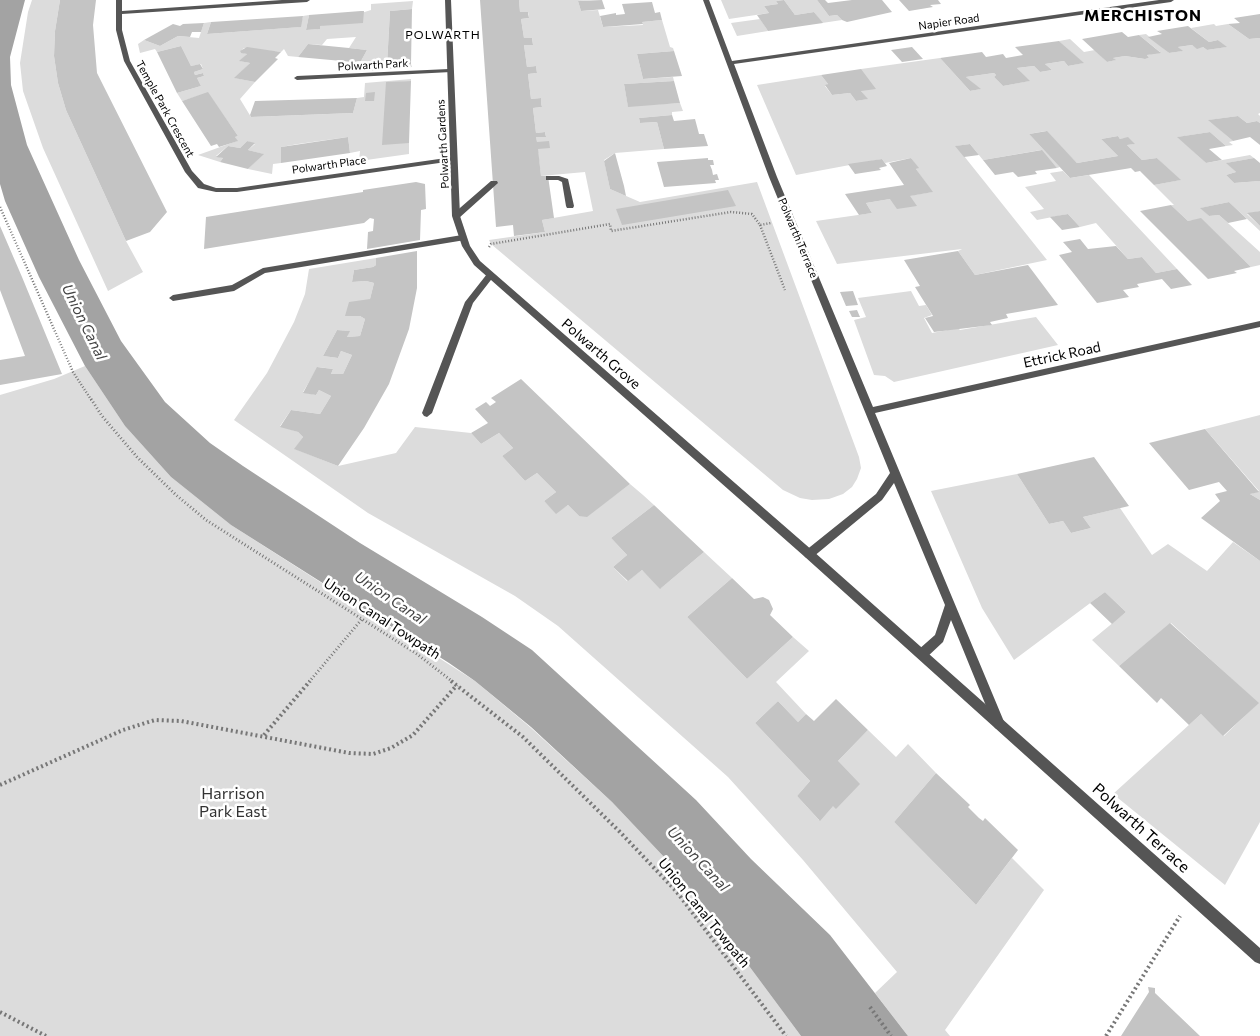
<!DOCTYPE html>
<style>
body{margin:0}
canvas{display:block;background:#fff}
</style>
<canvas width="1260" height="1036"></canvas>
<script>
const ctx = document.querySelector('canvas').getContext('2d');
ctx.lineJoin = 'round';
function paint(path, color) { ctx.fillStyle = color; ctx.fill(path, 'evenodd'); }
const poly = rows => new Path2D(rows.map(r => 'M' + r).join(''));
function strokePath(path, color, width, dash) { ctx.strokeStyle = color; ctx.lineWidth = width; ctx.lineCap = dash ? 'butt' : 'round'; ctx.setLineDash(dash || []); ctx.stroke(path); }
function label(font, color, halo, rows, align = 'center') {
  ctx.font = font + ' Commissioner,sans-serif'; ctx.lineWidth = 5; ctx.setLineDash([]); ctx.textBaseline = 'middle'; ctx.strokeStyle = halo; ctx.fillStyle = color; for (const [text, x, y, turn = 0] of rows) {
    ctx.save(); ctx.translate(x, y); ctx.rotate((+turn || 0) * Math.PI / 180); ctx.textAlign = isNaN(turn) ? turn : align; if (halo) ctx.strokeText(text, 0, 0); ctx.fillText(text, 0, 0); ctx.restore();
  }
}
paint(poly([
 [32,0,60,0,55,31,54,56,58,83,66,110,126,241,143,272,108,291,43,148,23,91,20,63,28,12],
 [519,0,591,0,578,1,581,11,598,10,603,27,643,25,642,22,662,20,670,47,673,48,674,51,637,54,643,79,673,77,674,81,624,84,628,106,680,103,683,111,672,112,672,115,639,118,640,123,657,122,664,149,615,153,604,160,610,189,640,202,757,182,859,457,861,468,857,479,852,487,843,494,829,499,812,500,800,498,783,490,491,244,489,240,545,232,542,220,593,211,585,172,541,176,536,137,546,136,545,132,536,133,533,108,542,107,541,103,541,98,531,99,528,74,537,73,536,66,527,67,524,45,533,44,532,38,524,38,521,19,529,18,529,15,528,12,520,12],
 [721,0,817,0,829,16,837,15,842,20,822,23,814,12,795,15,784,0,776,1,778,4,764,6,769,13,729,19],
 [413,1,412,9,390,11,387,65,411,64,412,67,368,71,369,62,361,61,367,50,349,48,356,37,327,39,322,45,308,44,298,57,288,56,284,49,281,52,244,48,240,52,247,54,240,61,250,63,235,78,255,82,240,99,251,117,353,113,357,98,364,97,365,83,411,79,411,81,386,83,409,143,409,154,359,161,360,151,350,153,348,137,298,144,281,147,281,163,273,164,272,174,248,169,263,154,248,150,255,144,247,141,240,148,228,146,216,156,223,158,220,162,198,155,237,141,235,137,238,136,208,93,182,101,177,93,201,86,197,78,204,76,203,73,195,75,194,72,203,69,201,64,191,66,181,46,157,52,155,49,140,53,138,44,144,40,160,46,178,36,199,38,204,23,211,22,207,34,300,27,303,16,309,15,306,30,319,29,320,26,371,10,371,4],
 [760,19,768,31,737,36,731,23],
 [1214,24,1216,26,1228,24,1249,39,1260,38,1260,113,1258,114,1260,116,1260,123,1257,121,1247,123,1238,116,1209,120,1233,141,1229,142,1233,145,1226,146,1210,132,1178,137,1206,163,1250,155,1254,158,1227,163,1236,172,1226,175,1234,183,1260,181,1260,211,1247,214,1260,226,1260,231,1229,202,1201,208,1209,216,1219,215,1260,252,1260,265,1251,267,1201,219,1188,221,1171,205,1174,205,1154,185,1180,180,1157,158,1142,160,1127,145,1134,144,1128,138,1120,139,1118,136,1101,139,1118,156,1077,163,1046,131,1029,134,1060,167,1057,168,1041,150,983,160,970,144,956,146,1047,260,975,275,958,251,962,249,837,264,816,221,872,213,866,203,932,192,916,169,918,168,911,158,885,163,882,159,796,175,757,85,821,75,828,84,825,86,832,95,850,93,856,101,867,99,861,91,861,69,940,58,970,91,980,89,966,77,994,73,996,75,994,77,1003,86,1029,81,1017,68,1034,66,1040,72,1052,70,1045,64,1064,61,1068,66,1083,63,1059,41,1070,39,1084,52,1095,50,1107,62,1115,60,1113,58,1125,56,1145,59,1149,58,1147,55,1160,52,1139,35,1146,34,1169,53,1182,51,1178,47,1192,45,1197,48,1203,47,1207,50,1226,47,1218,40,1209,42,1191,28],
 [1063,171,1070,178,1089,175,1177,269,1156,273,1142,257,1128,259,1096,223,1080,227,1068,214,1037,220,1030,212,1044,209,1025,187,1056,181,1050,173],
 [376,258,376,265,373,267,354,270,352,282,366,281,374,283,370,299,346,316,360,316,365,319,360,336,347,337,349,331,337,330,323,356,338,358,341,351,352,355,343,374,331,374,333,369,318,367,303,392,316,395,319,390,331,396,320,414,291,410,280,426,298,432,303,437,295,449,338,466,396,453,415,427,471,433,481,444,499,433,513,448,502,456,514,469,525,481,537,473,556,492,544,501,556,513,568,505,579,516,587,516,630,484,643,495,654,505,611,538,627,555,613,567,627,581,642,570,661,588,704,552,732,578,687,617,747,679,793,637,809,651,776,682,806,714,798,722,778,701,755,723,810,781,797,796,819,820,838,761,868,730,896,757,908,744,936,773,894,822,976,905,1012,858,1044,890,945,1030,950,1036,908,1036,875,993,897,972,803,860,728,777,558,626,515,596,368,513,234,420,267,373,294,322,305,294,309,269],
 [911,291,919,306,926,305,932,315,924,318,932,333,958,328,960,330,1036,317,1058,345,894,382,885,376,874,375,854,320,866,317,858,298],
 [85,366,125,426,171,477,231,525,475,681,530,727,612,802,664,857,706,908,801,1036,0,1036,0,395,54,379],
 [1260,415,1260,500,1250,494,1259,491,1205,429],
 [1017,474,1049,524,1063,521,1071,533,1091,528,1083,517,1120,508,1152,555,1168,544,1207,571,1233,542,1260,561,1260,822,1225,885,1113,794,1201,714,1224,736,1258,703,1171,623,1119,666,1092,640,1126,612,1105,592,1014,660,982,608,931,491]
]), '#dcdcdc');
paint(poly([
 [0,0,25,0,10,57,11,85,27,145,79,260,121,341,165,402,210,443,243,466,360,543,482,617,532,650,696,800,751,859,830,935,908,1036,801,1036,706,908,664,857,612,802,531,727,475,681,449,663,231,525,171,477,125,426,85,366,39,277,5,201,0,184]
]), '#a3a3a3');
paint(poly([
 [60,0,96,0,93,25,97,73,167,212,150,232,126,241,66,110,58,83,54,56,55,31],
 [480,0,519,0,520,12,528,12,529,18,521,19,524,38,532,38,533,45,524,45,527,67,536,66,537,73,528,74,531,99,541,98,541,103,542,107,533,108,536,133,545,132,546,137,536,137,537,142,549,141,550,148,538,149,541,176,548,176,554,218,542,220,545,232,514,236,513,225,496,227],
 [602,0,605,9,581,11,578,1],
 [784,0,795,15,814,12,823,23,768,31,757,15,769,13,764,6,778,4,776,1],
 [817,0,825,0,828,3,852,0,882,0,892,12,847,22,842,20,837,15,829,16],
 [899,0,938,0,941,4,930,5,933,7,909,11],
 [652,2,655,13,660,12,662,20,642,22,643,24,603,27,600,16,616,13,616,15,625,14,622,4],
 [412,9,411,64,387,65,390,11],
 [361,11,364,11,363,23,320,26,320,29,306,30,309,15],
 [1260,14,1260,38,1249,39,1228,24,1240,23,1234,18],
 [303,16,301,27,207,34,211,22],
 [204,23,201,32,192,32,190,37,178,36,160,46,144,40,173,24,180,26,183,24],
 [1188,26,1209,42,1218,40,1227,47,1207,50,1203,47,1197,49,1192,45,1178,47,1183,51,1169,53,1148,37,1162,34,1157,31],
 [1122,32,1128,37,1139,35,1161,53,1147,55,1149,58,1145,59,1125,56,1113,58,1116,60,1107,62,1082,39],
 [1059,41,1084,63,1068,66,1064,61,1045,64,1052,70,1040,72,1034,66,1017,68,1030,81,1003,86,994,77,996,75,994,73,966,77,981,89,970,91,940,58,982,52,986,57,1003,54,1006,58,1023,55,1015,47],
 [308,44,349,48,367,50,361,61,353,62,298,57],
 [181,46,191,66,200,64,203,69,194,72,195,75,203,73,204,76,197,78,201,86,177,93,157,52],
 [247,47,281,52,275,58,278,59,255,82,234,78,250,63,239,61,247,54,241,53,240,51],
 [912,47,923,59,902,62,891,50],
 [674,51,682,76,643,79,637,54],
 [861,69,876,89,861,91,868,99,856,101,850,93,832,95,825,85,828,84,821,75],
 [411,81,409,143,382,145,386,82],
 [674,81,680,103,628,107,624,84],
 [208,92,238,136,235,137,238,141,219,147,217,144,211,146,182,101],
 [375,92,374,101,365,101,366,93],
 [357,98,353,113,251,117,250,115,255,101],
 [672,115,674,121,695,119,699,134,704,134,708,146,664,149,657,122,640,123,639,118],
 [1238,116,1247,123,1257,121,1260,123,1260,145,1250,137,1233,141,1208,120],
 [1047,131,1077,163,1118,156,1101,139,1118,136,1120,139,1128,137,1135,144,1127,145,1142,160,1157,158,1181,180,1154,185,1140,171,1135,172,1131,168,1070,178,1029,134],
 [1210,132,1226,146,1209,149,1222,160,1206,163,1177,137],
 [348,137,350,153,281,163,281,147],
 [247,141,255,143,248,150,264,154,248,169,220,162,223,158,216,157,228,146,240,148],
 [970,144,979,155,964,157,955,146],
 [1042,150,1057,168,1035,171,1037,174,1018,177,1013,172,995,175,983,160],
 [615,153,624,186,626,196,610,189,604,161],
 [708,158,708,160,713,160,714,165,710,165,712,170,713,175,717,174,719,180,715,180,716,183,664,187,657,162],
 [911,158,919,168,916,169,933,192,910,196,917,206,897,209,890,199,866,203,872,213,859,215,845,194,904,185,889,163],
 [1254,158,1260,163,1260,181,1234,183,1226,175,1236,172,1226,163],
 [882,159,887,166,879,168,881,170,855,174,848,164],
 [416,182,425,184,426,209,421,210,420,240,367,249,368,232,373,231,374,219,370,218,364,223,204,249,206,217,363,192,363,190],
 [728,190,736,206,622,225,616,209],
 [1229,202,1247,219,1228,223,1219,215,1209,216,1200,208],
 [1171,205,1188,221,1201,218,1251,267,1234,271,1237,273,1208,279,1140,211],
 [1260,211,1260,226,1247,213],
 [1068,214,1080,227,1062,230,1050,217],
 [0,226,22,277,62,374,0,385,0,360,25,356,0,290],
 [1080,239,1088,249,1116,246,1128,259,1142,257,1156,273,1177,269,1192,285,1171,289,1162,279,1137,284,1139,287,1123,290,1129,297,1097,303,1059,255,1072,252,1063,242],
 [417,251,417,288,409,329,389,384,364,428,338,466,294,449,303,437,298,432,280,427,291,410,320,414,331,396,319,390,316,395,303,393,317,367,333,369,331,374,343,374,352,355,341,351,338,358,323,356,337,330,350,331,347,337,360,336,365,319,360,316,345,316,349,302,370,299,374,283,366,281,352,282,354,270,373,267,376,265,376,258],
 [958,251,975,275,1028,265,1058,305,1006,314,1008,318,990,322,992,325,934,332,925,318,933,316,915,287,920,286,904,260],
 [853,291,858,305,846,306,840,292],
 [857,310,860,317,852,317,849,311],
 [521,379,630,484,587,517,579,516,568,505,556,514,544,501,556,492,537,473,525,481,514,469,502,456,513,448,499,433,481,444,471,433,488,423,475,409,486,402,490,406,496,402,491,398],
 [1205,429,1259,492,1250,494,1260,500,1260,561,1201,518,1220,501,1215,494,1227,491,1219,482,1189,490,1149,443],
 [1094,457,1129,506,1083,517,1091,528,1071,533,1063,521,1049,524,1017,474],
 [654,505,704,552,660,589,642,570,628,581,613,567,627,555,611,538],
 [732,578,754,599,763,597,769,600,773,609,770,615,793,637,747,679,687,617],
 [1105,592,1126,612,1112,624,1090,603],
 [1170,623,1259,703,1223,736,1201,714,1189,725,1161,698,1157,703,1119,666],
 [836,699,868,730,838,761,860,784,836,809,833,806,820,821,797,796,810,781,755,723,778,701,798,722,806,714,814,721],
 [936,773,970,805,968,807,979,818,983,821,985,818,1018,850,976,905,894,822],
 [1148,987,1155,988,1155,993,1200,1036,1121,1036,1149,992]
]), '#c4c4c4');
strokePath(poly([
 [0,207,73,372,92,401],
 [760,225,785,290],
 [489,247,491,244,610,224,611,231,731,212,752,214,760,225,771,223]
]), '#777', 2.5, [1, 2]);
strokePath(poly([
 [91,399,102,416,137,457,176,495,206,520,417,654,453,682],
 [309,682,362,619]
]), '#777', 3, [1, 2.5]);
strokePath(poly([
 [451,681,523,737,619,831,676,891,786,1036],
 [264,735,310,681],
 [0,785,123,730,155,720,181,721,349,753,373,754,391,748,413,735,457,685],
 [870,1007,891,1036],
 [0,1012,46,1036],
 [1106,1036,1180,916]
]), '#777', 4, [2, 3]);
paint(poly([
 [546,176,559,176,568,179,574,206,573,208,567,208,566,206,562,182,558,180,546,180,546,176],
 [491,181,497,181,498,183,459,218,453,218,453,214,491,181],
 [462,235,466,238,465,240,265,273,234,291,173,301,169,298,173,295,232,285,263,268,462,235]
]), '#555');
paint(poly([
 [116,0,122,0,122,11,282,0,310,0,307,2,122,14,122,30,130,61,192,171,204,184,216,188,237,188,453,157,456,159,453,161,237,192,216,192,198,188,185,172,124,61,116,30,116,0],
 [703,0,709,0,732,61,1159,0,1174,0,1171,2,734,64,777,177,873,407,1260,321,1260,327,875,413,1005,724,1003,728,999,730,995,728,951,620,943,642,926,658,922,659,918,658,916,654,918,650,935,635,945,605,894,483,882,500,813,557,809,559,805,557,804,554,805,551,876,494,890,473,769,177,703,0],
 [449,69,451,70,451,72,297,80,294,78,297,76,449,69],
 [490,273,494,276,473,303,432,413,427,417,424,416,422,413,465,302,487,274,490,273]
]), '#555');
paint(poly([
 [445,0,451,0,460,216,470,246,480,261,813,551,1260,948,1260,964,1255,962,805,557,474,265,462,246,452,216,445,0]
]), '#555');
label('11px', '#000', '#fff', [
 ["Napier Road",949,22,-8],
 ["Polwarth Park",373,65,-3],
 ["Temple Park Crescent",165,109,61],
 ["Polwarth Gardens",443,144,-93],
 ["Polwarth Place",329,165,-8],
 ["Polwarth Terrace",798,238,67]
]);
ctx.letterSpacing = '1px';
label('12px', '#000', '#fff', [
 ["POLWARTH",443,35]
]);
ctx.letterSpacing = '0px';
label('14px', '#000', '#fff', [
 ["Polwarth Grove",601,354,41],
 ["Ettrick Road",1062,355,-12],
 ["Union Canal Towpath",382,619,33],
 ["Union Canal Towpath",704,913,51]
]);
label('italic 15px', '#444', '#fff', [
 ["Union Canal",84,322,64],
 ["Union Canal",390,598,34],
 ["Union Canal",698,859,47]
]);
ctx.letterSpacing = '1px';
label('bold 16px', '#000', '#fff', [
 ["MERCHISTON",1143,16]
]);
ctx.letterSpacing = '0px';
label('16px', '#333', '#fff', [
 ["Harrison",233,794],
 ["Park East",233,812]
]);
label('16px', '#000', '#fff', [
 ["Polwarth Terrace",1141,828,42]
]);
</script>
